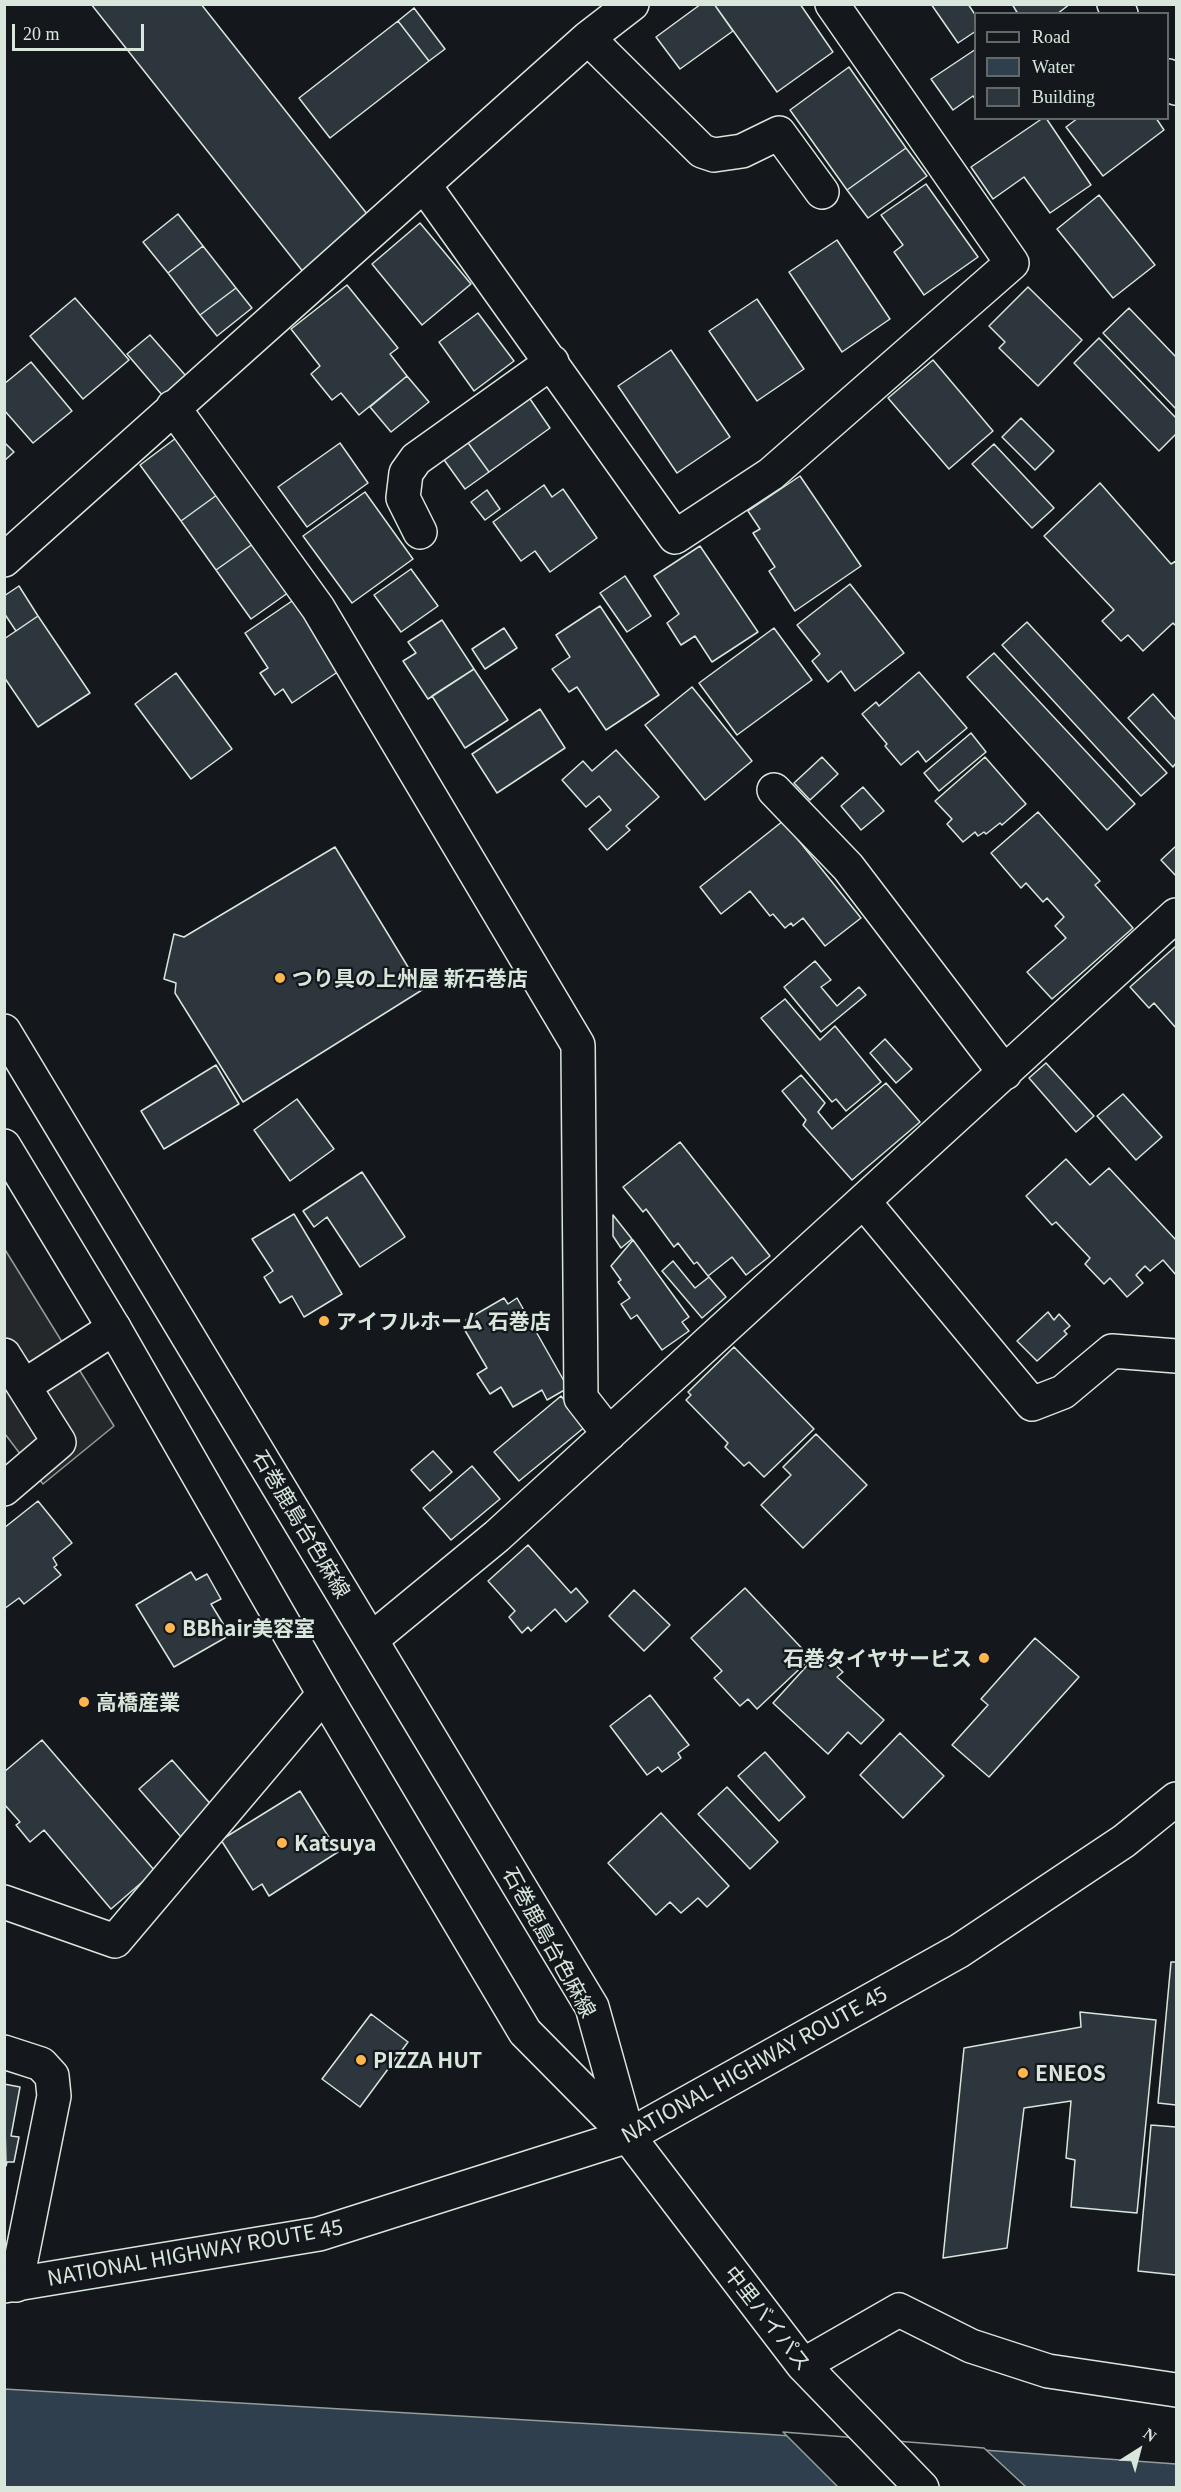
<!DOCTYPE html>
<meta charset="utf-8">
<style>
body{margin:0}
#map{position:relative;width:1181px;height:2492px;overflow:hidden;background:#14181c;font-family:Georgia,serif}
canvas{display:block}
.frame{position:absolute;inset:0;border:6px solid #d8e6dc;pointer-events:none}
.legend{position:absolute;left:974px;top:12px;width:195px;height:108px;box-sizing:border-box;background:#14181c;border:2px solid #626a69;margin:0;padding:8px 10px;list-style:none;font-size:18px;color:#d8e6dc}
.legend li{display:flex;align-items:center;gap:12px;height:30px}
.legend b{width:30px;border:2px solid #626a69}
.north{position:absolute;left:1109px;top:2420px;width:60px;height:60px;-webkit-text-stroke:4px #14181c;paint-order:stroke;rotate:36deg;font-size:16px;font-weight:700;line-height:24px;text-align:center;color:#d8e6dc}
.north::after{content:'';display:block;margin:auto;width:21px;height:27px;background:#d8e6dc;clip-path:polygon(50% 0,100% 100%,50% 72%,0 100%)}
.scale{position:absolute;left:12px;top:24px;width:132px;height:27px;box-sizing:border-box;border:3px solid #d8e6dc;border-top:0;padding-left:8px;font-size:18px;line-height:21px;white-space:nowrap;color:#d8e6dc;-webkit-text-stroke:4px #14181c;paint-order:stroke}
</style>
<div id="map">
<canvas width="1181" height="2492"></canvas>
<div class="frame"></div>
<ul class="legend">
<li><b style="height:8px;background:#14181c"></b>Road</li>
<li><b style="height:16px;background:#2f3f4d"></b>Water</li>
<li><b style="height:16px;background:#2c363c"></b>Building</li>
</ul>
<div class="north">N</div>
<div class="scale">20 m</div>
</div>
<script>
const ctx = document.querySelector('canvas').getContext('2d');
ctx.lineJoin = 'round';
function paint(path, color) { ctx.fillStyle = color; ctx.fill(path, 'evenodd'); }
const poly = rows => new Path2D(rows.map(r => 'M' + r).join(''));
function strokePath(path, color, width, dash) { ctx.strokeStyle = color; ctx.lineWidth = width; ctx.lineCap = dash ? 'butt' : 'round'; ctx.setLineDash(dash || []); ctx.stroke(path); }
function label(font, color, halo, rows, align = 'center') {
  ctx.font = font + ' Georgia,"Noto Sans JP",serif'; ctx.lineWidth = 4.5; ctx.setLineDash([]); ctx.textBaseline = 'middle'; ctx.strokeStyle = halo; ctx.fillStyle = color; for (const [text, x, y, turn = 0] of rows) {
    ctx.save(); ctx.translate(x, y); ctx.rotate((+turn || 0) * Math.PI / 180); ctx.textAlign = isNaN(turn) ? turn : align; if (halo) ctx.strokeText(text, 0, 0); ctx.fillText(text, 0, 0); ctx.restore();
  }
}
const parking = poly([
 [4,1248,114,1426,43,1484,5,1434,4,1248]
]);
paint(parking, '#24282b');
strokePath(parking, '#939e99', 1.5);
const water = poly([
 [4,2389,763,2434,1176,2464,1176,2487,5,2487,4,2389]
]);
paint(water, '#2f3f4d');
strokePath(water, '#939e99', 1.5);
const pier = poly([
 [783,2432,984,2448,1026,2487,839,2488,783,2432]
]);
paint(pier, '#14181c');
strokePath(pier, '#939e99', 1.5);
const building = poly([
 [91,4,201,4,375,224,308,278,91,4],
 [701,4,714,4,733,31,680,69,656,37,701,4],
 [714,4,800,4,833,52,777,92,714,4],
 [931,4,968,4,976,16,976,31,958,43,931,4],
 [1012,4,1070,4,1057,14,1018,14,1012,4],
 [414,8,445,49,429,61,398,21,414,8],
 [398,21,429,61,330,138,299,98,398,21],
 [976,49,976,100,973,96,953,110,931,79,976,49],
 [849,67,906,148,847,190,790,110,849,67],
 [1043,118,1046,118,1091,185,1050,213,1024,177,993,199,971,167,1043,118],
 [1078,118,1156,118,1164,130,1103,176,1066,127,1078,118],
 [906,148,927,176,868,218,847,190,906,148],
 [926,184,978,257,924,295,894,252,903,245,881,215,926,184],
 [1099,195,1155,265,1113,298,1057,229,1099,195],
 [178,214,203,246,168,273,143,242,178,214],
 [420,223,471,284,422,325,372,264,420,223],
 [837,240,890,319,842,352,789,272,837,240],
 [203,246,236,288,200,315,168,273,203,246],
 [347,285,398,348,390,354,407,376,359,415,341,393,332,400,311,374,320,366,291,329,347,285],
 [1028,287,1082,340,1038,386,999,348,1005,342,989,326,1028,287],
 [236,288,252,308,217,336,200,315,236,288],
 [75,298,129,360,83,399,30,336,75,298],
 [757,299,804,369,757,401,709,331,757,299],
 [1129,308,1176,357,1176,409,1103,333,1129,308],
 [478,313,514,361,474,391,439,342,478,313],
 [150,335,186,376,163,396,127,354,150,335],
 [1099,338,1176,418,1176,434,1159,451,1074,363,1099,338],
 [671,350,730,437,677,473,618,386,671,350],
 [933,360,993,431,949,469,888,398,933,360],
 [31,362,72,411,33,443,4,410,4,384,31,362],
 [407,376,429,402,391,432,370,407,407,376],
 [528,396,550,428,489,472,466,440,528,396],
 [1021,418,1054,451,1035,470,1002,437,1021,418],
 [180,435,221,492,181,521,140,465,180,435],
 [466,440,489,472,465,489,442,457,466,440],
 [4,442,14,452,4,461,4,442],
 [340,443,368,483,307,527,278,487,340,443],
 [994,444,1054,508,1032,528,972,464,994,444],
 [800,476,861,566,795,611,769,571,775,567,753,533,760,529,748,511,800,476],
 [1100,483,1171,564,1176,561,1176,626,1173,623,1143,651,1128,635,1121,641,1102,621,1114,610,1044,536,1100,483],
 [544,485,552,497,563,489,597,538,550,572,535,551,521,561,493,522,544,485],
 [487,490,500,509,485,520,471,502,487,490],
 [221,492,257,541,216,570,181,521,221,492],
 [365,492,413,559,352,603,303,536,365,492],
 [257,541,292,590,251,619,216,570,257,541],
 [700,546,758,632,712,662,695,636,681,645,667,623,679,614,654,576,700,546],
 [411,569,438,606,401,632,374,595,411,569],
 [625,576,651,616,627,632,600,593,625,576],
 [850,584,904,653,855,691,841,671,828,682,812,661,820,654,797,625,850,584],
 [19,586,38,616,16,631,4,613,4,596,19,586],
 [295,599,342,669,292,703,283,689,275,695,260,673,268,668,245,633,295,599],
 [600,606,659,695,606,730,577,687,569,692,552,669,570,657,556,635,600,606],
 [38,616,90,693,38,727,4,677,4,639,38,616],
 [442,620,474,669,428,699,403,661,416,653,408,642,442,620],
 [1027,622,1167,773,1141,796,1002,645,1027,622],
 [504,628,517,648,485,669,472,649,504,628],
 [774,628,812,680,737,735,699,683,774,628],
 [994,653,1135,804,1107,830,967,677,994,653],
 [474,669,508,720,465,748,432,696,474,669],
 [919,672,967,728,926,762,918,751,901,765,885,746,887,744,862,714,876,702,879,706,919,672],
 [176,673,232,749,191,779,135,704,176,673],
 [692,687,752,761,705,800,645,725,692,687],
 [1153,694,1176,720,1176,763,1173,767,1128,718,1153,694],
 [540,709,565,748,497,793,472,754,540,709],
 [971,733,986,752,939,791,924,773,971,733],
 [616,750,659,797,626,826,630,830,607,850,589,829,611,810,599,796,586,807,562,780,583,761,592,771,616,750],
 [822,757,838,774,810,800,794,783,822,757],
 [985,757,1026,804,1002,825,1000,823,986,834,984,832,978,836,975,832,963,842,947,824,952,819,935,801,985,757],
 [863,787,884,811,861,830,841,806,863,787],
 [1038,812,1100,881,1095,885,1133,928,1052,999,1027,972,1066,938,1055,926,1064,917,1047,898,1043,902,1026,883,1021,888,991,853,1038,812],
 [783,821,861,918,825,946,803,918,793,926,791,923,785,928,773,914,770,916,750,891,721,914,700,887,783,821],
 [1176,846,1176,876,1161,860,1176,846],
 [335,847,422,990,243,1102,175,993,176,983,164,979,174,934,184,937,335,847],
 [1176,946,1176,1028,1154,1003,1149,1008,1130,987,1176,946],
 [815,961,831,980,821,987,837,1006,859,987,866,995,821,1032,784,987,815,961],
 [785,999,820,1040,835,1026,881,1082,846,1111,836,1099,832,1102,761,1018,785,999],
 [885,1039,912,1069,896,1083,870,1053,885,1039],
 [1046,1063,1094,1116,1076,1132,1029,1078,1046,1063],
 [216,1065,239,1104,164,1149,141,1111,216,1065],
 [801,1075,825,1103,818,1112,832,1129,886,1083,920,1122,852,1180,803,1125,806,1120,782,1091,801,1075],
 [1123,1094,1162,1137,1136,1160,1097,1116,1123,1094],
 [297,1099,334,1149,290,1181,254,1130,297,1099],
 [680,1142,770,1256,746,1275,732,1257,708,1276,697,1262,694,1264,678,1243,674,1247,646,1209,643,1212,623,1187,680,1142],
 [1066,1159,1090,1185,1109,1168,1176,1240,1176,1275,1163,1260,1150,1271,1145,1266,1136,1275,1143,1283,1127,1297,1110,1278,1104,1284,1085,1264,1090,1258,1056,1222,1052,1225,1026,1196,1066,1159],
 [362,1172,405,1237,360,1267,327,1217,314,1227,303,1211,362,1172],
 [294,1214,342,1294,304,1317,292,1296,280,1303,264,1277,273,1271,252,1239,294,1214],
 [613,1215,632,1239,621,1248,613,1236,613,1215],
 [633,1240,689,1317,682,1322,689,1331,662,1350,637,1315,631,1319,621,1304,630,1298,618,1282,621,1280,611,1266,633,1240],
 [673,1261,695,1288,709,1277,726,1297,702,1318,662,1271,673,1261],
 [504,1298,508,1304,517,1298,568,1388,547,1400,542,1390,513,1407,501,1387,490,1394,477,1374,487,1368,463,1327,468,1324,466,1320,504,1298],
 [1048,1312,1054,1320,1059,1314,1070,1326,1064,1331,1067,1334,1037,1361,1017,1341,1048,1312],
 [734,1347,814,1429,764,1477,749,1462,744,1466,725,1447,728,1443,686,1400,691,1395,688,1392,734,1347],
 [561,1396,586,1426,519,1481,494,1452,561,1396],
 [816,1434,867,1485,803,1548,761,1505,791,1475,783,1467,816,1434],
 [433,1451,452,1472,430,1491,411,1470,433,1451],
 [472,1466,500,1499,451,1540,423,1508,472,1466],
 [38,1501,72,1543,53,1558,57,1565,54,1567,61,1575,24,1604,19,1598,4,1609,4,1528,38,1501],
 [528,1545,571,1593,576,1588,588,1602,566,1622,555,1609,531,1631,528,1627,522,1633,509,1617,515,1611,488,1581,528,1545],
 [191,1572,196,1580,207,1574,221,1599,211,1604,230,1635,174,1667,136,1605,191,1572],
 [745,1588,811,1658,757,1709,748,1699,740,1706,714,1678,722,1671,691,1638,745,1588],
 [634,1590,670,1625,644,1651,609,1616,634,1590],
 [1035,1638,1079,1677,989,1777,952,1745,988,1705,981,1699,1035,1638],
 [823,1654,843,1672,837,1677,884,1720,861,1744,848,1732,828,1754,773,1703,814,1658,817,1660,823,1654],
 [650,1695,689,1745,678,1753,681,1758,662,1772,658,1767,647,1775,610,1726,650,1695],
 [900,1733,944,1776,903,1818,860,1775,900,1733],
 [42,1740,155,1871,111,1909,44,1830,30,1842,16,1825,20,1822,4,1804,4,1772,42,1740],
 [765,1752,805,1797,779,1821,738,1776,765,1752],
 [172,1760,214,1808,181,1837,139,1789,172,1760],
 [727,1787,778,1842,750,1869,698,1814,727,1787],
 [300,1791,338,1852,269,1896,262,1884,253,1890,221,1840,300,1791],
 [661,1813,729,1886,707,1907,698,1898,681,1913,670,1902,656,1915,608,1863,661,1813],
 [1171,1962,1176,1962,1176,2105,1158,2103,1171,1962],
 [1080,2012,1156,2020,1137,2213,1071,2207,1075,2160,1066,2158,1071,2101,1024,2108,1007,2248,943,2258,964,2048,1081,2027,1080,2012],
 [371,2014,408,2042,360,2107,322,2079,371,2014],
 [4,2084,20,2087,11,2136,19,2137,14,2162,7,2162,6,2166,4,2084],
 [1151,2125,1176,2127,1176,2275,1138,2271,1151,2125]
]);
paint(building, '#2c363c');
strokePath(building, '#d8e6dc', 1.5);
const minor = poly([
 [1114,4,1121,14],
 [588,38,702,151,714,155,742,151,779,133,822,192],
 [1168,76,1176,88],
 [424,185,675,537,771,474,1012,263,832,4],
 [173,407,318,608,578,1045,581,1398,609,1434],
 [420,532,403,498,406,473,416,459,552,362],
 [4,560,588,38,632,4],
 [774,790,848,867,1005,1073],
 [864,1202,1032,1404,1063,1392,1112,1351,1176,1356],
 [4,1355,59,1442,4,1489],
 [24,1386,114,1328],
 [372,1639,497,1536,1176,915],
 [4,1902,115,1941,324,1694],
 [4,2052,41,2064,52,2076,54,2096,16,2285],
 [628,2136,803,2365,922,2488],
 [803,2365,899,2310,971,2346,1048,2371,1176,2390]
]);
const major = poly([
 [4,1031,592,2007,628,2136],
 [4,1146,114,1328,324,1694,525,2032,625,2133]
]);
const highway = poly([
 [4,2286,319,2234,628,2136,959,1951,1124,1841,1176,1799]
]);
strokePath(minor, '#d8e6dc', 36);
strokePath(major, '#d8e6dc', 36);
strokePath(highway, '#d8e6dc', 36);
strokePath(minor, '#14181c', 33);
strokePath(major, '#14181c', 33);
strokePath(highway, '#14181c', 33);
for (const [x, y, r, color] of [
 [280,978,6,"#ffb74d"],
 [324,1321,6,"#ffb74d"],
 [170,1628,6,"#ffb74d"],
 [984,1658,6,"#ffb74d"],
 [84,1702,6,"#ffb74d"],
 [282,1843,6,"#ffb74d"],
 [361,2060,6,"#ffb74d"],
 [1023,2073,6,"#ffb74d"]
]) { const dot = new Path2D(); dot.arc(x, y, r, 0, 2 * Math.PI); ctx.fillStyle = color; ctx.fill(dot); strokePath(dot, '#14181c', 2); }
label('bold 21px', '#d8e6dc', '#14181c', [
 ["つり具の上州屋 新石巻店",292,978],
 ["アイフルホーム 石巻店",336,1321],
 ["BBhair美容室",182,1628],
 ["石巻タイヤサービス",972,1658,"right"],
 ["高橋産業",96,1702],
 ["Katsuya",294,1843],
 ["PIZZA HUT",373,2060],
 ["ENEOS",1035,2073]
], 'left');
label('21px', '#d8e6dc', '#14181c', [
 ["石巻鹿島台色麻線",302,1524,59],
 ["石巻鹿島台色麻線",550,1942,61],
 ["NATIONAL HIGHWAY ROUTE 45",754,2064,-29],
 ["NATIONAL HIGHWAY ROUTE 45",195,2252,-10],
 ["中里バイパス",768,2318,52]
]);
</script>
